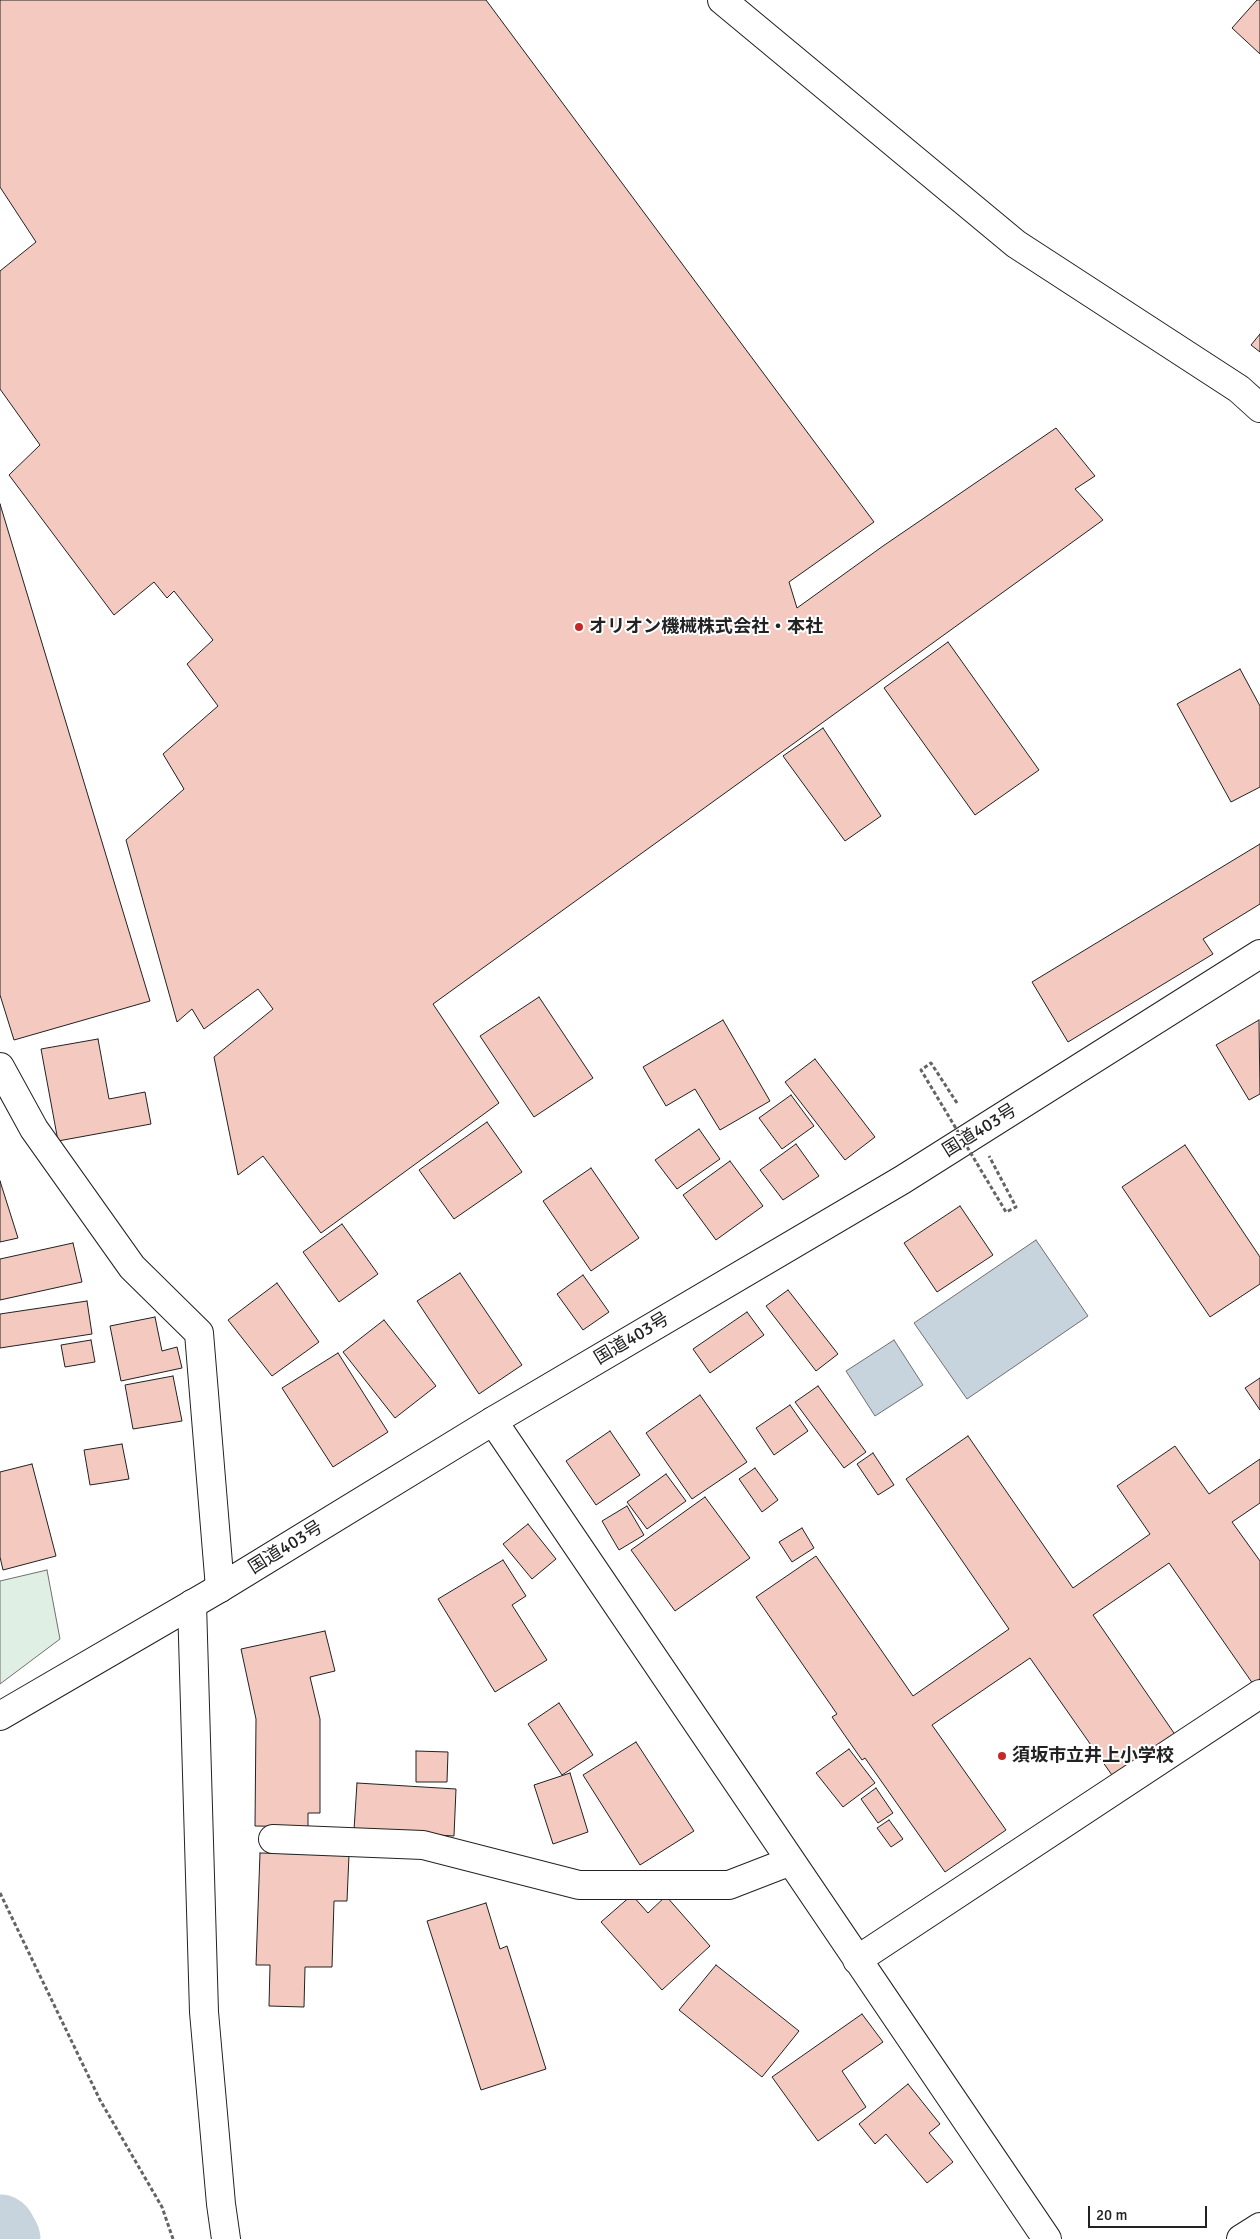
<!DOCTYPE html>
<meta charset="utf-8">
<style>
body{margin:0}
#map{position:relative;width:1260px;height:2239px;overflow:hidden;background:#fff;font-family:Signika,sans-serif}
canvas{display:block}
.scale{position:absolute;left:1088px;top:2206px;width:119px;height:22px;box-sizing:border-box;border:2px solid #222;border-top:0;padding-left:6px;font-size:15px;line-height:18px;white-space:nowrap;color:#222;-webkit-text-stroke:4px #fff;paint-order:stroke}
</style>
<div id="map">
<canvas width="1260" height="2239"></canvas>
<div class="scale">20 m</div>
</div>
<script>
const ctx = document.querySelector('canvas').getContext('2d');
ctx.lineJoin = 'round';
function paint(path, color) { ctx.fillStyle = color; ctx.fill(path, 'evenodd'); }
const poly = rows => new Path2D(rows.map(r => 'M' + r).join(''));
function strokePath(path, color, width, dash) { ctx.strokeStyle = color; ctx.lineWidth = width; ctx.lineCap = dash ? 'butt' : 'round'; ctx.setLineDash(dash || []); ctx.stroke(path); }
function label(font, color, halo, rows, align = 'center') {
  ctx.font = font + ' Signika,"Noto Sans JP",sans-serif'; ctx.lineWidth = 4; ctx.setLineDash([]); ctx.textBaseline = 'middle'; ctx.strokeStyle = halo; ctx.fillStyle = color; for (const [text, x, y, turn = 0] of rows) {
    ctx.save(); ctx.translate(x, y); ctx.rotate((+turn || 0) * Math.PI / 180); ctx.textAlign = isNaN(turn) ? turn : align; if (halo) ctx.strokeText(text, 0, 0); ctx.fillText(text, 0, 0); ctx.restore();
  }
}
const green = poly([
 [47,1570,60,1639,0,1684,0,1581,47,1570]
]);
paint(green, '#e0efe3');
strokePath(green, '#6f6f6f', 1);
const water = poly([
 [1036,1240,1088,1316,967,1399,914,1323,1036,1240],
 [894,1340,923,1385,875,1416,846,1371,894,1340]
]);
paint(water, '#c7d3dd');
strokePath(water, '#6f6f6f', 1);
strokePath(poly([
 [0,2230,5,2239]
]), '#c7d3dd', 71);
const building = poly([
 [0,0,486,0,874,522,789,582,797,608,883,546,1056,428,1095,476,1075,489,1103,520,433,1004,499,1103,321,1233,263,1156,238,1175,214,1057,273,1009,258,989,204,1029,192,1009,177,1022,126,840,184,789,163,754,218,706,187,664,213,640,174,591,167,598,154,582,114,615,9,475,40,445,0,389,0,271,36,242,0,187,0,0],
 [1257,0,1260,0,1260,54,1232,28,1257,0],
 [1260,334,1260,352,1251,345,1260,334],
 [0,504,150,1001,14,1040,0,995,0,504],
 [948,642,1039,770,975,815,884,688,948,642],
 [1240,669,1260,706,1260,787,1231,802,1177,704,1240,669],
 [823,728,881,816,845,841,783,756,823,728],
 [1260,844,1260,904,1203,939,1213,954,1068,1042,1032,982,1260,844],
 [539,997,593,1078,534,1117,480,1036,539,997],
 [723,1020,770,1101,720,1130,695,1089,666,1106,643,1067,723,1020],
 [1259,1020,1260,1094,1249,1100,1216,1045,1259,1020],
 [98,1039,109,1099,145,1092,151,1124,58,1141,41,1049,98,1039],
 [815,1059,875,1137,845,1160,785,1082,815,1059],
 [791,1095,814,1126,782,1149,759,1118,791,1095],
 [487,1122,522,1172,454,1219,419,1170,487,1122],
 [699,1129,720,1159,677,1189,655,1160,699,1129],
 [796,1144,819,1176,783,1200,760,1170,796,1144],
 [1185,1145,1260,1257,1260,1284,1210,1317,1122,1187,1185,1145],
 [730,1161,763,1206,716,1240,683,1195,730,1161],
 [591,1168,639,1238,591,1271,543,1201,591,1168],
 [0,1181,18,1238,0,1242,0,1181],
 [960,1206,993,1255,937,1292,904,1243,960,1206],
 [342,1224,378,1274,339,1302,303,1252,342,1224],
 [73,1243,82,1282,0,1300,0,1259,73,1243],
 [460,1273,522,1365,479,1394,417,1301,460,1273],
 [583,1275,609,1312,583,1330,557,1294,583,1275],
 [277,1283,319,1342,272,1376,228,1320,277,1283],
 [788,1290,838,1354,816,1371,766,1306,788,1290],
 [87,1301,92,1334,0,1348,0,1314,87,1301],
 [747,1312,764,1335,710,1373,693,1349,747,1312],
 [155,1317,162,1351,177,1347,182,1368,121,1381,110,1326,155,1317],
 [384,1320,436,1386,395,1418,343,1352,384,1320],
 [91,1340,95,1362,65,1367,61,1345,91,1340],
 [338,1353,388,1432,333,1467,282,1388,338,1353],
 [173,1376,182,1421,133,1429,125,1385,173,1376],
 [1260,1378,1260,1410,1245,1388,1260,1378],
 [818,1386,866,1452,844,1468,795,1402,818,1386],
 [700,1395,747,1462,692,1499,646,1433,700,1395],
 [790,1405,808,1431,774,1455,756,1428,790,1405],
 [610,1431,640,1475,596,1505,566,1461,610,1431],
 [968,1436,1073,1588,1150,1534,1117,1486,1175,1446,1209,1494,1260,1459,1260,1503,1232,1522,1260,1561,1260,1679,1253,1684,1169,1563,1093,1615,1176,1736,1114,1778,1030,1658,932,1725,1006,1830,945,1872,865,1758,862,1760,832,1717,837,1714,756,1597,816,1556,913,1696,1009,1629,906,1479,968,1436],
 [122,1444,129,1479,90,1485,84,1450,122,1444],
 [873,1453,894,1485,878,1495,857,1464,873,1453],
 [32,1464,56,1556,3,1570,0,1557,0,1472,32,1464],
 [755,1468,778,1500,762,1512,739,1479,755,1468],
 [666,1474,686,1501,647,1529,627,1502,666,1474],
 [705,1497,750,1558,675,1611,631,1550,705,1497],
 [627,1506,644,1535,619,1550,602,1521,627,1506],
 [528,1524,556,1559,532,1579,503,1544,528,1524],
 [802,1528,814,1548,792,1562,779,1542,802,1528],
 [503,1560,526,1596,512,1605,547,1660,495,1692,438,1599,503,1560],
 [325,1631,335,1671,310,1677,320,1719,320,1813,308,1813,308,1827,255,1826,256,1719,241,1649,325,1631],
 [559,1703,593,1755,562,1775,528,1724,559,1703],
 [636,1742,694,1831,640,1865,583,1775,636,1742],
 [849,1749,875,1783,843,1807,816,1773,849,1749],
 [416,1751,448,1752,447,1782,416,1782,416,1751],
 [570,1773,588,1832,553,1844,534,1785,570,1773],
 [357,1783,456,1789,454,1836,354,1830,357,1783],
 [876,1788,893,1813,878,1823,861,1799,876,1788],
 [889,1820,903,1839,891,1847,877,1828,889,1820],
 [260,1853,349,1855,347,1901,334,1901,332,1967,305,1967,304,2007,269,2006,270,1965,256,1965,260,1853],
 [632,1895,648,1913,666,1896,710,1946,662,1990,601,1922,632,1895],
 [486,1903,500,1949,507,1946,546,2069,481,2090,427,1921,486,1903],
 [716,1965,799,2031,762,2077,679,2010,716,1965],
 [862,2014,883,2042,842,2071,866,2107,818,2141,772,2077,862,2014],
 [908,2084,940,2124,929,2133,953,2162,927,2183,886,2134,875,2144,859,2124,908,2084]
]);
paint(building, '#f3c9c0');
strokePath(building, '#222', 1);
const minor = poly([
 [722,0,1016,244,1239,389,1260,408],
 [0,1067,34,1129,132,1267,199,1333,220,1588],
 [493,1421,1047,2239],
 [192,1604,204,2012,221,2204,226,2239],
 [273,1839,423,1845,579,1885,729,1885,791,1861],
 [857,1960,1260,1694],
 [1241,2239,1260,2227]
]);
const highway = poly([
 [0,1716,220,1588,493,1421,902,1180,1260,954]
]);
strokePath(minor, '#222', 30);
strokePath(highway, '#222', 30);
strokePath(poly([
 [0,1893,100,2100,162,2207,173,2239]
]), '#646464', 3, [4, 2.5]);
strokePath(minor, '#fff', 28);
strokePath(highway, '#fff', 28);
strokePath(poly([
 [957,1103,931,1063,921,1070,1006,1212,1016,1207,989,1156]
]), '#646464', 3, [4, 2.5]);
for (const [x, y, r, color] of [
 [579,627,5,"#c62828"],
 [1002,1756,5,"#c62828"]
]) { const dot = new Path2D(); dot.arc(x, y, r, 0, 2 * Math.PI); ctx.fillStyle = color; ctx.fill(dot); strokePath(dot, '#fff', 2); }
label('bold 18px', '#222', '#fff', [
 ["オリオン機械株式会社・本社",589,627],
 ["須坂市立井上小学校",1012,1756]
], 'left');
label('18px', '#222', '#fff', [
 ["国道403号",980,1131,-32],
 ["国道403号",632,1339,-31],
 ["国道403号",286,1548,-32]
]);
</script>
